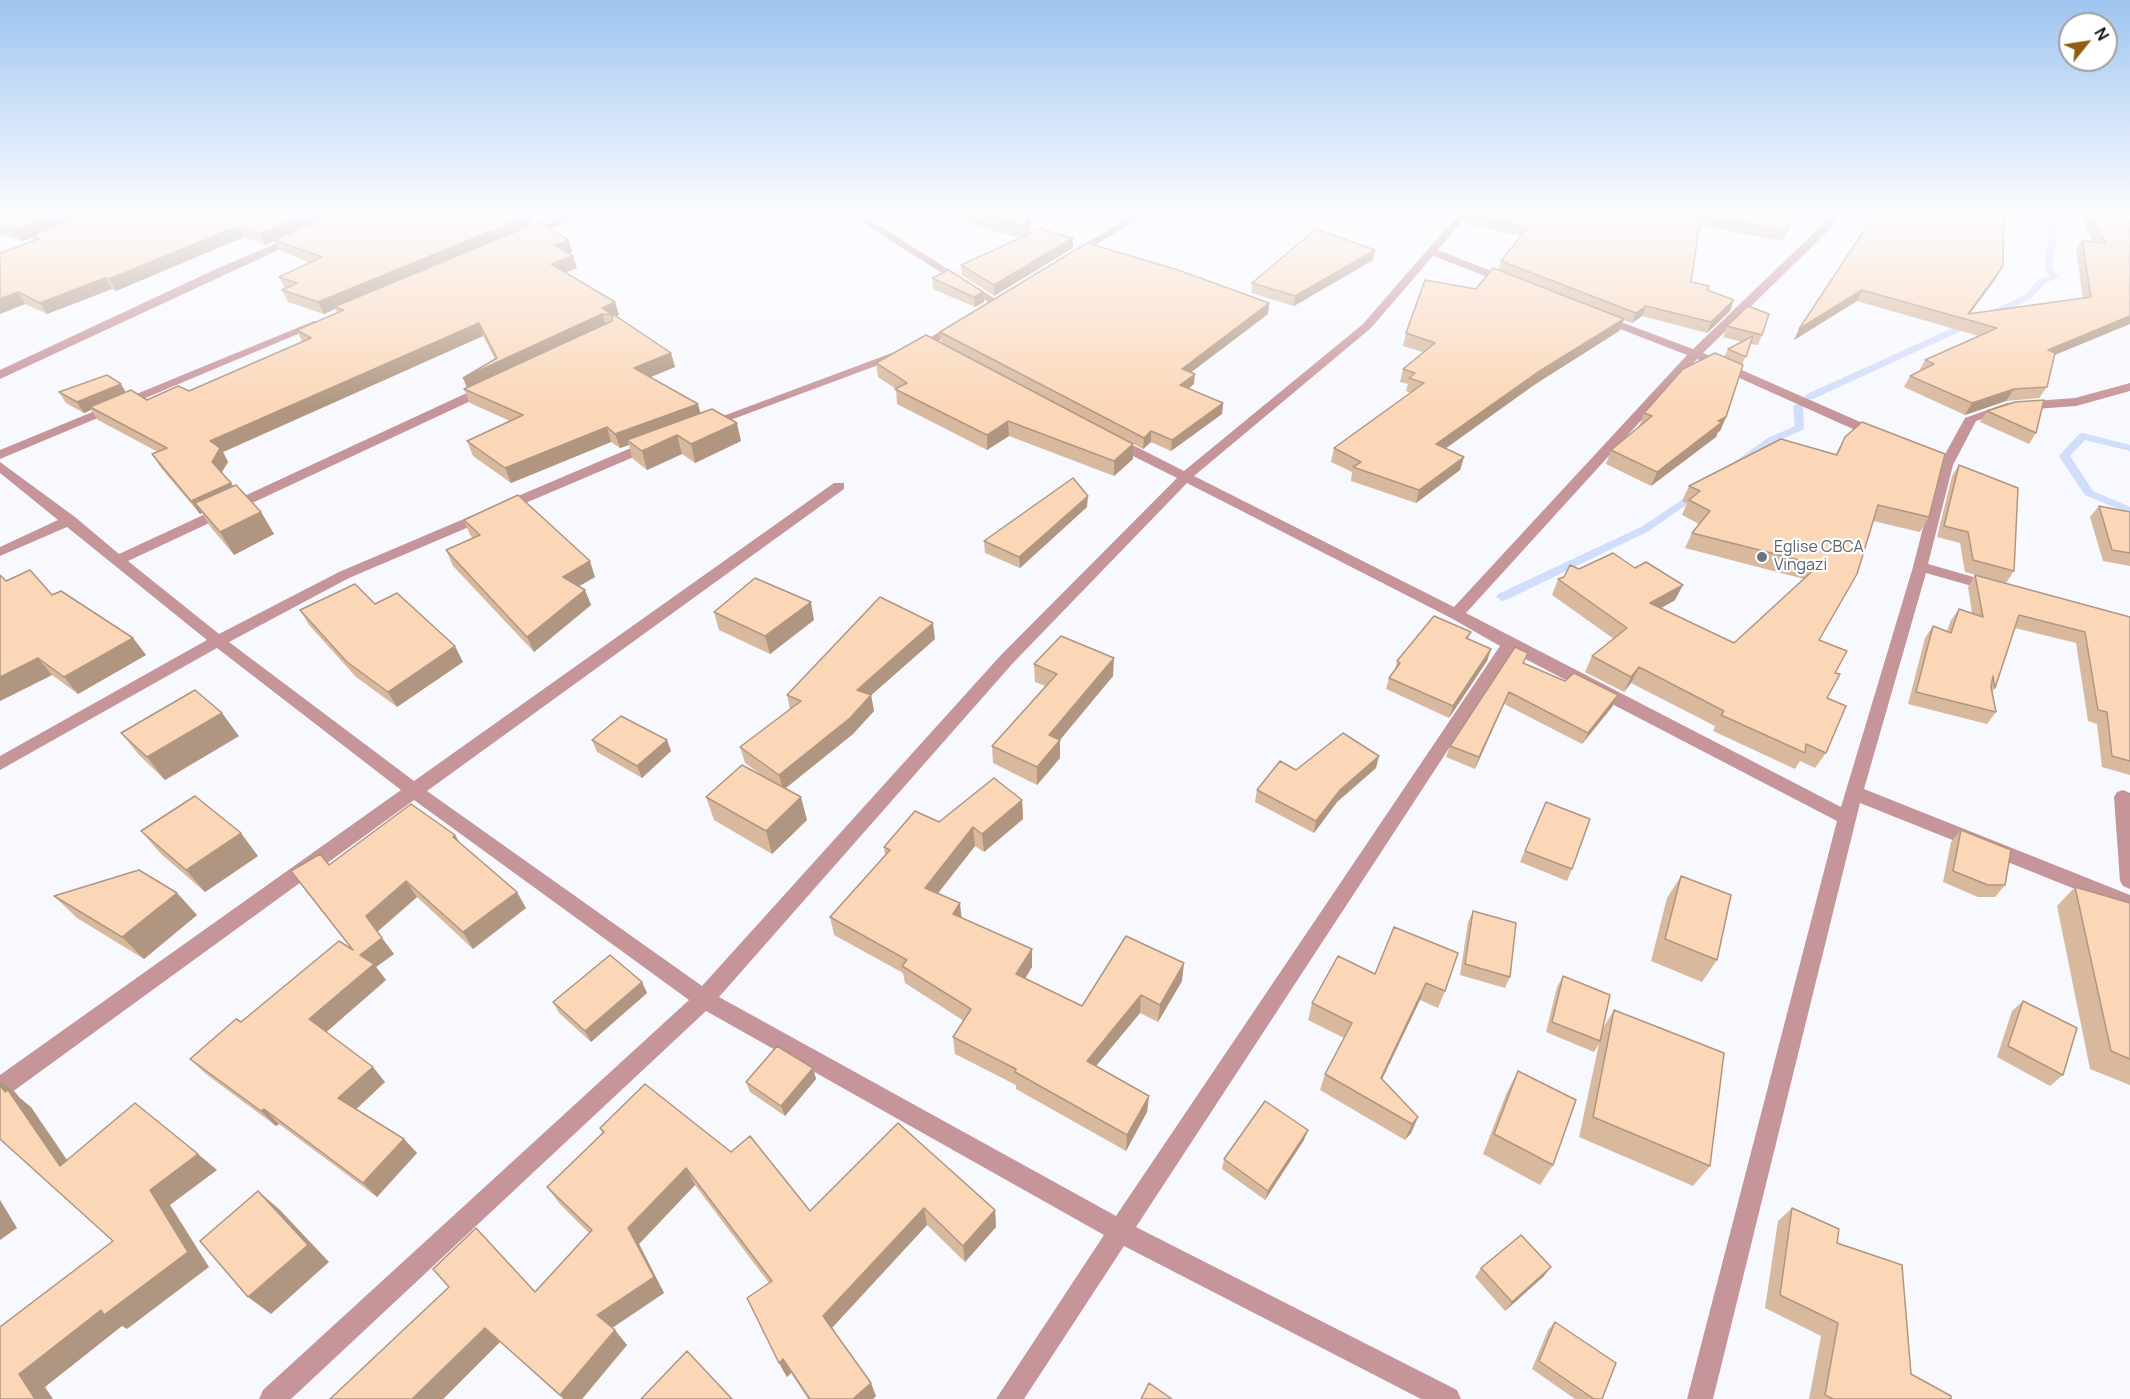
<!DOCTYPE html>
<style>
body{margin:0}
#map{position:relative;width:2130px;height:1399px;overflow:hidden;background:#f8f9fe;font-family:Manrope,sans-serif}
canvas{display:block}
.north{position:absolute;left:2058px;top:12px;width:60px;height:60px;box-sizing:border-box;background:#fff;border:2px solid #9e9e9f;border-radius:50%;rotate:60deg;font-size:16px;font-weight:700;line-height:24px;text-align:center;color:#0c0c0f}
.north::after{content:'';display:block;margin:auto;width:21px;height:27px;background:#935e13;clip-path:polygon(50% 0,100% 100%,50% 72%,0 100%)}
</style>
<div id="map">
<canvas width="2130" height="1399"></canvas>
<div class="north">N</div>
</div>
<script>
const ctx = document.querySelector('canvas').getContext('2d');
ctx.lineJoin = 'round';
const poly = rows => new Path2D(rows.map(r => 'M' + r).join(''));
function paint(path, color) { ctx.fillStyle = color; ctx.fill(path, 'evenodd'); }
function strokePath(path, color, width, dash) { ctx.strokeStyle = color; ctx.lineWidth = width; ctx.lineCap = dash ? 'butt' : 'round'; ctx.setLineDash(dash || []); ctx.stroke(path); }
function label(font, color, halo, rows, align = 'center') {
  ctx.font = font + ' Manrope,sans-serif'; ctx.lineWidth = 4.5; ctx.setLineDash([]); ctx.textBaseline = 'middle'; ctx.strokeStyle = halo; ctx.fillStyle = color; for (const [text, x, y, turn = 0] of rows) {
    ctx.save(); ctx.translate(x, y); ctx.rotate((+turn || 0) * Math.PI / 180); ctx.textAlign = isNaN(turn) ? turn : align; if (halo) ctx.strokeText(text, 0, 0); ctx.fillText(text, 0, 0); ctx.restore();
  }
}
paint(poly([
 [2052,211,2060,211,2052,267,2058,277,2044,284,2031,299,1813,399,1805,399,1805,395,2025,295,2038,280,2049,276,2044,267,2052,211],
 [1798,403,1803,406,1804,429,1776,442,1742,466,1734,466,1734,462,1768,438,1795,426,1793,406,1798,403],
 [2083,433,2130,445,2130,451,2085,440,2070,456,2093,491,2130,507,2130,514,2085,495,2059,456,2079,434,2083,433],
 [1698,489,1704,492,1702,494,1649,531,1506,600,1502,601,1496,597,1498,594,1641,527,1698,489]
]), '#d0defb');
paint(poly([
 [844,211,856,211,1000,302,991,304,844,211],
 [2123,790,2130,793,2130,889,2123,886,2120,881,2114,797,2117,792,2123,790]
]), '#c69599');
paint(poly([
 [577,211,591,211,531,238,522,236,577,211],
 [847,211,859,211,851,216,848,215,847,211],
 [1138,211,1150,211,1078,256,1069,254,1138,211],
 [1461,211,1471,211,1438,250,1514,280,1514,284,1506,284,1433,256,1371,328,1194,476,1454,607,1687,355,1597,320,1597,316,1605,316,1693,349,1821,226,1830,211,1840,211,1829,230,1703,353,1883,432,1883,438,1873,438,1697,359,1466,613,1841,807,1913,567,1939,465,1965,418,2007,403,2075,398,2130,383,2130,391,2076,406,2008,411,1976,421,1953,465,1928,564,1998,584,2000,587,1993,592,1926,573,1864,789,2130,895,2130,911,1860,803,1713,1399,1687,1399,1837,821,1512,652,1136,1227,1457,1390,1461,1399,1421,1399,1124,1246,1024,1399,996,1399,1104,1235,706,1011,291,1399,259,1399,263,1390,689,1000,414,800,8,1095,0,1098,0,1075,401,790,217,648,0,770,0,756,207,640,67,527,0,556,0,547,58,520,0,473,0,462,75,517,119,554,484,385,492,385,492,391,128,561,219,634,339,572,645,442,655,442,655,448,349,578,229,642,414,781,834,483,844,483,844,489,427,791,702,986,1001,655,1177,478,1109,444,1109,438,1119,438,1184,471,1363,324,1461,211],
 [1187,483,1451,618,1500,646,1116,1216,719,997,1013,663,1187,483],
 [296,235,301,238,300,240,0,379,0,370,216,269,296,235],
 [314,321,324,323,0,459,0,450,314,321],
 [956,322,966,324,932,345,709,428,701,428,699,425,924,341,956,322]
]), '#c69599');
paint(poly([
 [0,211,529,220,531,225,572,252,568,253,573,256,577,268,565,273,615,302,619,315,616,316,671,353,675,367,651,377,741,441,695,463,682,454,647,470,632,458,629,445,620,448,611,442,511,483,473,456,467,441,510,421,470,403,464,389,467,387,463,378,495,359,483,336,223,452,228,462,222,472,233,486,261,512,274,534,234,555,209,525,202,513,200,514,161,468,152,454,158,452,98,420,91,410,84,413,66,403,59,392,121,384,126,392,147,400,189,391,302,342,297,330,337,313,335,309,324,314,288,302,282,290,285,289,279,277,311,263,280,251,275,241,265,245,244,237,116,291,112,289,47,314,25,304,0,314,0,253,34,241,32,238,22,241,0,234],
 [927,211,1023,211,1030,229,1028,234,1073,238,1073,248,994,296,962,275,961,265,1019,238],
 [1408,211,1436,211,1431,216],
 [1794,211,1783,241,1699,226,1691,282,1707,290,1730,311,1707,333,1642,316,1632,323,1624,320,1619,331,1534,385,1445,449,1464,457,1460,470,1416,503,1351,481,1352,472,1331,462,1334,448,1411,393,1406,391,1408,384,1400,382,1403,369,1423,352,1403,346,1406,333,1476,289,1498,270,1501,261,1521,236,1464,223,1466,214],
 [2078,211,2123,211,2130,224,2130,324,2054,355,2047,387,2039,398,2006,401,1965,415,1904,387,1910,376,1919,371,1925,360,1979,336,1857,301,1794,340,1867,226,1997,277,1970,313,2083,298,2076,250,2082,240,2093,242],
 [1373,260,1294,306,1251,293,1252,283],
 [932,278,983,292,984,302,975,307,933,289],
 [1269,303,1268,314,1191,372,1194,384,1188,389,1223,403,1222,414,1171,451,1151,442,1143,449,941,343,940,332],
 [1727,326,1762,335,1758,345,1750,344,1742,365,1726,417,1720,431,1718,432,1716,437,1651,486,1606,464,1611,450,1639,427,1644,413,1724,357,1728,349,1742,342,1723,337],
 [876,363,1133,444,1133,459,1114,476,1009,436,987,450,897,404,896,389,878,377],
 [1987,411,2036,433,2029,444,1980,422],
 [1845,437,1929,517,1920,532,1873,521,1819,640,1835,673,1827,698,1826,753,1815,768,1800,761,1795,769,1713,731,1715,726,1631,683,1624,692,1585,672,1592,656,1614,639,1552,595,1558,579,1579,569,1675,600,1661,608,1734,643,1804,579,1685,548,1692,533,1699,524,1682,515,1687,503,1682,501,1689,486,1835,455],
 [1959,465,2014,571,2006,583,1965,572,1960,543,1937,537,1952,476],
 [2099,506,2130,512,2130,566,2103,561,2090,517],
 [1087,507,1020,568,985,553,984,541],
 [464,520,595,577,579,586,585,590,591,605,534,652,453,566,446,550,473,538,470,535],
 [1975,575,2130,617,2130,775,2102,767,2097,724,2088,721,2076,643,2015,628,1995,688,1992,692,1996,712,1987,724,1908,704,1925,638,1933,626,1947,631,1951,620,1959,609,1972,613,1968,587],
 [6,581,52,595,133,638,146,655,78,694,52,675,0,701],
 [375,604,463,662,397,707,356,677,309,625,300,610],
 [714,612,814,620,770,654,719,630],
 [1471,632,1468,639,1491,649,1487,661,1449,718,1386,689,1389,678,1395,670,1397,661],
 [935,639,871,695,874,711,853,734,785,789,807,820,772,854,714,820,706,797,767,779,745,763,740,747,790,710,787,695],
 [1524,663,1565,681,1618,695,1612,707,1582,744,1504,704,1475,769,1446,757,1450,746],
 [1034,664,1113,676,1060,740,1060,758,1037,785,993,763,992,746,1045,686,1035,682],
 [121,733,239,736,165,780,139,755],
 [592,740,667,740,671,751,642,778,597,752],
 [1376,768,1337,802,1314,833,1255,802,1257,790,1296,770],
 [1022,800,1023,819,984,852,975,846,938,893,962,918,1032,967,1025,979,1082,1006,1182,981,1158,1022,1140,1013,1096,1066,1149,1096,1147,1112,1126,1151,1016,1089,1016,1085,955,1054,953,1037,964,1021,905,983,903,973,834,935,830,917,885,855,884,847,939,822],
 [1546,802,1572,869,1567,881,1520,862],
 [1961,830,2005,885,1995,897,1978,897,1943,882,1951,842],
 [141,831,258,856,205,892,160,853],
 [455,835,460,844,526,908,473,949,417,897,377,932,394,954,376,967,386,980,326,1032,385,1082,356,1109,404,1139,417,1153,377,1197,279,1124,276,1126,206,1074,190,1059,241,1022,352,950,329,865],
 [1681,876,1717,960,1702,982,1651,961,1667,898],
 [2075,887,2130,903,2130,1085,2090,1069,2057,906],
 [177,893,197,915,144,959,77,918,54,896],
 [1473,911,1510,977,1505,988,1460,975,1468,922],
 [1394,927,1445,991,1438,1008,1420,1000,1382,1079,1418,1117,1411,1133,1405,1140,1320,1090,1325,1074,1344,1038,1308,1020,1312,1003,1375,974],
 [1563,976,1603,1028,1614,1010,1710,1166,1693,1186,1579,1137,1599,1044,1594,1052,1546,1032,1557,987],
 [642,982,647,993,591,1042,559,1013,553,1002],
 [2023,1001,2063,1075,2050,1086,1997,1057,2012,1011],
 [813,1068,816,1079,785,1116,750,1092,746,1082],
 [1518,1071,1553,1165,1540,1185,1483,1154,1507,1092],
 [898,1123,995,1210,996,1227,965,1262,927,1225,832,1328,876,1396,873,1399,808,1399,791,1373,787,1377,779,1363,769,1283,695,1185,639,1244,664,1293,612,1328,627,1345,582,1399,563,1399,500,1342,443,1399,330,1399,535,1292,589,1233,559,1203,547,1187,602,1133,600,1128,731,1152,810,1211],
 [1304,1140,1265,1200,1222,1169,1224,1159],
 [1792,1208,1837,1243,1911,1374,1951,1399,1809,1399,1821,1336,1765,1308,1778,1221],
 [1481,1268,1544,1276,1505,1311,1475,1277],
 [1555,1322,1602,1399,1575,1399,1532,1369,1548,1330]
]), '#d8b99e');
paint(poly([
 [67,211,102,211,31,236,32,238,22,241,15,230],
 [314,211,344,211,274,240,275,241,265,245,260,234],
 [522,211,550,211,529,220,532,227,334,307,335,309,324,314,318,302],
 [1451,211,1458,211,1449,220],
 [1030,215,1030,229,1025,240,1025,226],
 [239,226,244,237,116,291,109,279],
 [1073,238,1073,248,994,296,994,285],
 [569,240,572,252,558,257,554,245],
 [1375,250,1373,260,1294,306,1295,296],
 [573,256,577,268,555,276,551,264],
 [2003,266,1997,277,1966,319,1968,314],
 [105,278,112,289,47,314,40,303],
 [1862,290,1857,301,1794,340,1799,329],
 [18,292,25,304,0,314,0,299],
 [983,292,984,302,975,307,974,297],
 [1734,300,1730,311,1707,333,1711,322],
 [615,302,619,315,613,317,612,315,602,308],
 [1269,303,1268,314,1181,380,1182,369],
 [1646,306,1642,316,1632,323,1636,313],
 [602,314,606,327,468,390,463,378],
 [2130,316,2130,324,2040,361,2048,350],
 [1624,319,1619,331,1534,385,1432,458,1436,444,1538,372],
 [479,323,483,336,223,452,228,462,220,475,212,462,210,441],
 [671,353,675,367,638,382,634,368],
 [1195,374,1194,384,1179,396,1180,385],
 [121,384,127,395,90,407,91,410,84,413,77,402],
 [2014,389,2006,401,1965,415,1972,403],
 [1223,403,1222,414,1171,451,1172,440],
 [698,404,702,419,627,440,629,445,620,448,615,434],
 [1726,417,1720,431,1718,432,1716,437,1651,486,1657,472,1718,421],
 [1008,421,1009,436,987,450,987,435],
 [737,423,741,441,695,463,691,444],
 [607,427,611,442,511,483,505,468],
 [1151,431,1151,442,1143,449,1144,438],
 [677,435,682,454,647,470,642,451],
 [1133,444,1133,459,1114,476,1114,461],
 [1464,457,1460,470,1416,503,1419,490],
 [231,483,239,496,195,503,202,513,200,514,191,501],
 [1088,496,1087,507,1020,568,1019,557],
 [261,512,274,534,234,555,220,532],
 [590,561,595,577,569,592,563,577],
 [1683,585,1675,600,1643,619,1650,603],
 [585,590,591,605,534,652,527,637],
 [811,602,814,620,770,654,765,636],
 [933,623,935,639,860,705,857,690],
 [133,638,146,655,78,694,64,677],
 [455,646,463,662,397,707,388,692],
 [1491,649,1487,661,1449,718,1453,706],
 [38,658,52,675,0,701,0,677],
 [1114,658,1113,676,1054,747,1060,740,1060,758,1037,785,1037,767,1049,735],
 [1639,667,1631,683,1624,692,1631,677],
 [1509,692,1504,704,1475,769,1479,757],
 [871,695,874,711,853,734,783,790,779,775],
 [1618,695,1612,707,1582,744,1588,733],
 [222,713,239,736,165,780,147,757],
 [667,740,671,751,642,778,637,766],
 [1379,756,1376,768,1337,802,1314,833,1316,821,1340,790],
 [801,797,807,820,772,854,766,831],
 [1022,800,1023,819,984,852,982,834],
 [973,827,975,846,928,906,925,888],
 [241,833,258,856,205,892,186,870],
 [455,835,465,852,453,837],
 [406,881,417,897,377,932,366,916],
 [517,892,526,908,473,949,463,932],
 [177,893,197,915,144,959,122,937],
 [960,903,962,921,953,914],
 [382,938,394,954,376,967,386,980,323,1035,309,1019,360,955],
 [1032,949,1032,967,1017,992,1016,974],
 [1184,963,1182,981,1158,1022,1160,1005],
 [642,982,647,993,591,1042,585,1031],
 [1426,983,1420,1000,1375,1094,1381,1078],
 [1141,995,1140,1013,1086,1078,1087,1061],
 [373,1067,385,1082,352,1113,338,1098],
 [813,1068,816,1079,785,1116,781,1106],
 [0,1081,15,1092,20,1098,31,1107,82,1182,60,1166,0,1085],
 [1149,1096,1147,1112,1126,1151,1127,1135],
 [264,1109,279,1124,276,1126,261,1111],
 [1418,1117,1411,1133,1405,1140,1412,1124],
 [1308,1130,1304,1140,1265,1200,1268,1191],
 [404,1139,417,1153,377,1197,363,1183],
 [198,1154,217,1170,170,1205,209,1267,127,1329,122,1326,45,1387,53,1399,35,1399,19,1374,101,1310,150,1190],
 [686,1168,695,1185,639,1244,664,1293,609,1330,597,1315,628,1228],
 [258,1191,280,1210,329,1262,271,1314,248,1297],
 [0,1200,17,1228,0,1240],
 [924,1208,927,1225,829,1331,823,1316],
 [995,1210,996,1227,965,1262,963,1246],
 [1551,1267,1544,1276,1505,1311,1512,1302],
 [485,1328,500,1342,443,1399,412,1399],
 [615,1330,627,1345,582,1399,564,1399,560,1395],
 [783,1359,791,1373,787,1377,779,1363],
 [871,1383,876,1396,873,1399,853,1399]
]), '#b09681');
const building = poly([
 [0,211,67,211,15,230,0,226,0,211],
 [94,211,314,211,260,234,239,226,109,279,105,278,40,303,18,292,0,299,0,253,39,239,31,236,94,211],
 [340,211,522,211,521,212,528,216,318,302,282,290,297,283,279,277,322,257,274,240,340,211],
 [973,211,1023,211,1030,215,1025,226,973,211],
 [1468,211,1794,211,1787,231,1701,216,1691,282,1709,286,1707,290,1734,300,1711,322,1646,306,1636,313,1501,261,1528,227,1466,214,1468,211],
 [1881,211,2004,211,2003,266,1968,314,2091,297,2082,240,2106,244,2089,211,2123,211,2130,224,2130,316,2048,350,2055,353,2047,387,2014,389,1972,403,1910,376,1934,364,1925,360,1997,328,1862,290,1799,329,1867,226,1881,211],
 [539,222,569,240,554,245,573,256,551,264,615,302,602,308,612,315,602,314,463,378,497,358,479,323,210,441,220,448,212,462,231,483,191,501,152,454,167,448,90,407,131,390,147,400,178,386,189,391,311,338,297,330,344,310,334,307,539,222],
 [1040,229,1073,238,994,285,961,265,1040,229],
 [1316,229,1375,250,1295,296,1252,283,1316,229],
 [1087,243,1178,270,1269,303,1182,369,1195,374,1180,385,1223,403,1172,440,1151,431,1144,438,940,332,1087,243],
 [1493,268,1624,319,1538,372,1436,444,1464,457,1419,490,1353,467,1361,462,1334,448,1424,383,1409,378,1415,373,1403,369,1435,343,1406,333,1425,280,1476,289,1493,268],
 [949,270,983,292,974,297,932,278,949,270],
 [1748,306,1769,314,1762,335,1727,326,1748,306],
 [613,314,671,353,634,368,698,404,615,434,607,427,505,468,467,441,523,415,464,389,612,321,613,314],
 [926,335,1133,444,1114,461,1008,421,987,435,895,389,907,383,876,363,926,335],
 [1753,336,1746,357,1728,349,1753,336],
 [1715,353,1743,365,1726,417,1718,421,1722,422,1657,472,1611,450,1652,416,1644,413,1683,369,1715,353],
 [107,375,121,384,77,402,59,392,107,375],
 [2044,400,2036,433,1987,411,2015,402,2044,400],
 [712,409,737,423,691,444,677,435,642,451,627,440,712,409],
 [1862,422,1945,454,1929,517,1878,505,1857,574,1819,640,1847,651,1835,673,1840,674,1827,698,1846,706,1826,753,1806,744,1805,753,1721,715,1724,711,1639,667,1631,677,1592,656,1627,628,1558,579,1564,577,1570,565,1579,569,1613,553,1635,568,1646,562,1683,585,1650,603,1734,643,1819,565,1692,533,1710,511,1689,500,1700,491,1689,486,1781,439,1837,455,1845,437,1862,422],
 [1959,465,2018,488,2014,571,1973,560,1968,532,1944,526,1959,465],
 [1073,478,1088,496,1019,557,984,541,1073,478],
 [236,485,261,512,220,532,195,503,236,485],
 [518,495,590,561,563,577,585,590,527,637,446,550,480,535,464,520,518,495],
 [2099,506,2130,512,2130,553,2112,550,2099,506],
 [30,570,52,595,61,591,133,638,64,677,38,658,0,677,0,575,6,581,30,570],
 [1975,575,2130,617,2130,761,2112,756,2107,712,2098,710,2085,632,2019,615,1995,688,1993,676,1991,687,1996,712,1916,692,1933,626,1951,633,1959,609,1983,617,1975,575],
 [755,578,811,602,765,636,714,612,755,578],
 [355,584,375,604,397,593,455,646,388,692,347,662,300,610,355,584],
 [880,597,933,623,857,690,871,695,850,718,779,775,740,747,801,701,787,695,880,597],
 [1434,616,1471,632,1466,638,1491,649,1453,706,1389,678,1400,663,1397,661,1434,616],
 [1061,636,1114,658,1049,735,1060,740,1037,767,992,746,1057,674,1034,664,1061,636],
 [1515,647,1528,653,1523,663,1565,681,1574,673,1618,695,1588,733,1509,692,1479,757,1450,746,1515,647],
 [195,690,222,713,147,757,121,733,195,690],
 [621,716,667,740,637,766,592,740,621,716],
 [1343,733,1379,756,1340,790,1316,821,1257,790,1280,761,1296,770,1343,733],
 [742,765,801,797,766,831,706,797,742,765],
 [994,778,1022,800,982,834,973,827,925,888,960,903,953,914,1032,949,1016,974,1082,1006,1126,936,1184,963,1160,1005,1141,995,1087,1061,1149,1096,1127,1135,1015,1072,1016,1069,953,1037,971,1009,902,966,907,960,830,917,890,850,884,847,915,811,939,822,994,778],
 [195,796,241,833,186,870,141,831,195,796],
 [1546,802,1590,819,1572,869,1525,851,1546,802],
 [411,804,455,835,453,837,517,892,463,932,406,881,366,916,382,938,360,955,374,964,309,1019,373,1067,338,1098,404,1139,363,1183,264,1109,261,1111,190,1059,236,1019,241,1022,339,941,353,950,291,871,320,854,329,865,411,804],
 [1961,830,2011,850,2005,885,1988,885,1953,871,1961,830],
 [139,870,177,893,122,937,54,896,139,870],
 [1681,876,1731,895,1717,960,1665,939,1681,876],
 [2075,887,2130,903,2130,1059,2111,1051,2075,887],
 [1473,911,1516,923,1510,977,1465,964,1473,911],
 [1394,927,1458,953,1445,991,1426,983,1381,1078,1418,1117,1412,1124,1325,1074,1352,1023,1312,1003,1338,956,1375,974,1394,927],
 [610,955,642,982,585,1031,553,1002,610,955],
 [1563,976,1610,995,1600,1041,1552,1022,1563,976],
 [2023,1001,2077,1028,2063,1075,2008,1046,2023,1001],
 [1614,1010,1724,1053,1710,1166,1593,1117,1614,1010],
 [777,1046,813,1068,781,1106,746,1082,777,1046],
 [1518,1071,1576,1100,1553,1165,1494,1134,1518,1071],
 [645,1084,731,1152,750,1136,810,1211,898,1123,995,1210,963,1246,924,1208,823,1316,871,1383,853,1399,810,1399,783,1359,779,1363,747,1298,772,1281,686,1168,628,1228,654,1277,597,1315,615,1330,560,1395,485,1328,412,1399,330,1399,449,1287,433,1269,476,1228,535,1292,592,1230,547,1187,604,1132,600,1128,645,1084],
 [0,1085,5,1092,8,1090,60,1166,135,1103,198,1154,150,1190,188,1252,104,1315,101,1310,19,1374,35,1399,0,1399,0,1327,113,1241,0,1139,0,1085],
 [1265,1101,1308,1130,1268,1191,1224,1159,1265,1101],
 [258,1191,308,1245,248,1297,200,1241,258,1191],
 [1792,1208,1839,1229,1837,1243,1902,1265,1911,1374,1951,1396,1951,1399,1833,1399,1825,1395,1838,1323,1780,1295,1792,1208],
 [1521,1235,1551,1267,1512,1302,1481,1268,1521,1235],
 [1555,1322,1616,1363,1602,1399,1594,1399,1539,1361,1555,1322],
 [687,1351,732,1399,641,1399,687,1351],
 [1149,1383,1172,1399,1141,1399,1149,1383]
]);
paint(building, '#fbd7b8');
strokePath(building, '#b09681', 1.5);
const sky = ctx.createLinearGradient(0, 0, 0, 407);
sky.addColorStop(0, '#9ec5f0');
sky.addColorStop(0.52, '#fcfcff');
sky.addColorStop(1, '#fcfcff00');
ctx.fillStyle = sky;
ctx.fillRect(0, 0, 2130, 407);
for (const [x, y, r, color] of [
 [1762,557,6,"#6b7280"]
]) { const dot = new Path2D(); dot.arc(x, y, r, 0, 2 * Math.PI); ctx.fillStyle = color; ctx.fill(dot); strokePath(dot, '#fff', 2); }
label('16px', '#5b616d', '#fff', [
 ["Eglise CBCA",1774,548],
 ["Vingazi",1774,566]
], 'left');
</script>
